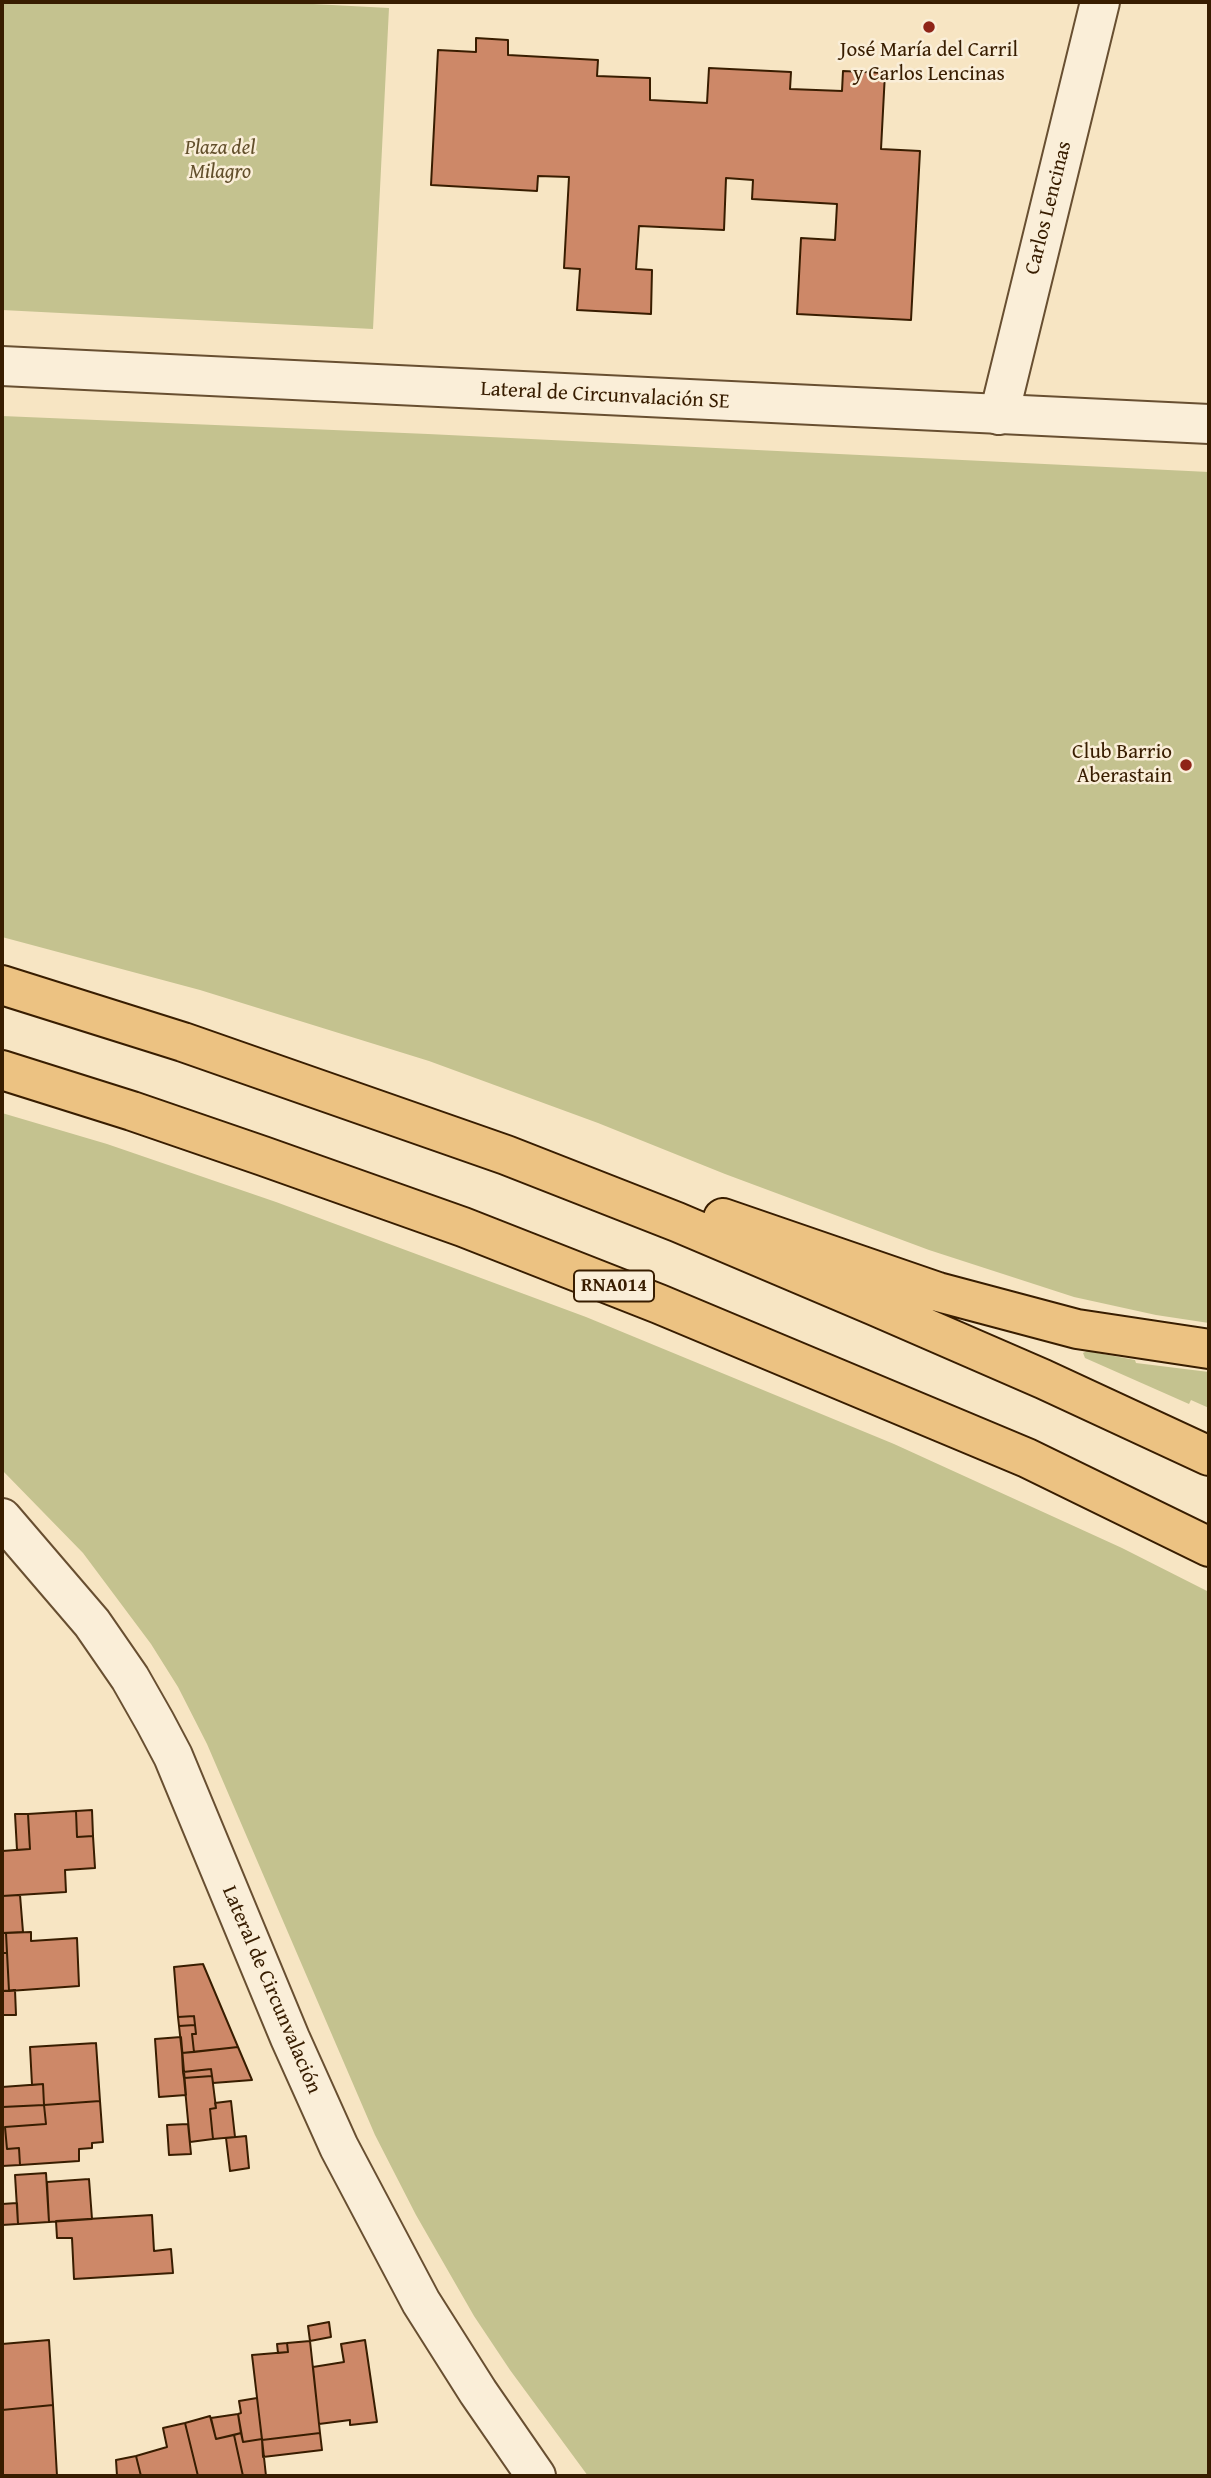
<!DOCTYPE html>
<meta charset="utf-8">
<style>
body{margin:0}
#map{position:relative;width:1211px;height:2478px;overflow:hidden;background:#f7e5c3;font-family:"Gentium Book Plus",serif}
canvas{display:block}
.frame{position:absolute;inset:0;border:4px solid #381d00;pointer-events:none}
</style>
<div id="map">
<canvas width="1211" height="2478"></canvas>
<div class="frame"></div>
</div>
<script>
const ctx = document.querySelector('canvas').getContext('2d');
ctx.lineJoin = 'round';
function paint(path, color) { ctx.fillStyle = color; ctx.fill(path, 'evenodd'); }
const poly = rows => new Path2D(rows.map(r => 'M' + r).join(''));
function strokePath(path, color, width, dash) { ctx.strokeStyle = color; ctx.lineWidth = width; ctx.lineCap = dash ? 'butt' : 'round'; ctx.setLineDash(dash || []); ctx.stroke(path); }
function label(font, color, halo, rows, align = 'center') {
  ctx.font = font + ' "Gentium Book Plus",serif'; ctx.lineWidth = 5; ctx.setLineDash([]); ctx.textBaseline = 'middle'; ctx.strokeStyle = halo; ctx.fillStyle = color; for (const [text, x, y, turn = 0] of rows) {
    ctx.save(); ctx.translate(x, y); ctx.rotate((+turn || 0) * Math.PI / 180); ctx.textAlign = isNaN(turn) ? turn : align; if (halo) ctx.strokeText(text, 0, 0); ctx.fillText(text, 0, 0); ctx.restore();
  }
}
paint(poly([
 [2,2,275,2,389,8,373,329,2,310],
 [2,416,428,434,1209,472,1209,1323,1156,1315,1074,1297,929,1250,725,1174,598,1123,429,1061,200,990,2,937],
 [2,1113,107,1144,276,1202,586,1317,894,1444,1122,1548,1209,1592,1209,2476,588,2476,510,2370,474,2316,416,2215,375,2135,207,1744,178,1687,151,1644,83,1553,2,1470],
 [1087,1351,1135,1360,1136,1363,1209,1372,1209,1408,1191,1400,1189,1404,1085,1358,1083,1353]
]), '#c4c28f');
const building = poly([
 [476,38,508,40,508,55,598,60,597,76,650,78,650,100,707,103,709,68,791,72,790,89,842,91,843,71,885,73,881,149,920,151,911,320,797,314,801,238,835,240,837,204,752,199,753,180,726,178,724,230,639,226,636,269,652,270,651,314,577,310,580,269,564,268,569,177,538,176,537,191,431,185,438,50,476,52,476,38],
 [92,1810,93,1836,77,1837,76,1811,92,1810],
 [76,1811,77,1837,93,1836,95,1868,65,1870,66,1892,2,1896,2,1851,30,1849,28,1814,76,1811],
 [15,1814,28,1814,30,1849,17,1850,15,1814],
 [20,1895,23,1932,2,1933,2,1896,20,1895],
 [31,1932,31,1941,77,1938,79,1986,9,1991,6,1933,31,1932],
 [2,1933,6,1933,7,1953,2,1953,2,1933],
 [2,1953,7,1953,9,1991,2,1991,2,1953],
 [203,1964,238,2047,194,2052,192,2034,196,2034,194,2016,178,2017,174,1967,203,1964],
 [15,1990,16,2015,2,2015,2,1991,15,1990],
 [194,2016,195,2025,179,2026,178,2017,194,2016],
 [195,2025,196,2034,192,2034,194,2052,182,2053,179,2026,195,2025],
 [181,2037,186,2095,159,2097,155,2039,181,2037],
 [96,2043,100,2101,44,2105,43,2084,32,2085,30,2047,96,2043],
 [238,2047,252,2080,213,2083,211,2069,183,2072,182,2053,238,2047],
 [211,2069,212,2076,184,2078,183,2072,211,2069],
 [212,2076,216,2108,210,2109,213,2139,190,2142,184,2078,212,2076],
 [43,2084,44,2105,3,2107,2,2087,43,2084],
 [100,2101,103,2142,92,2143,92,2148,79,2149,79,2161,20,2165,19,2148,7,2149,5,2127,46,2124,44,2105,100,2101],
 [231,2101,235,2137,213,2139,210,2109,216,2108,215,2103,231,2101],
 [44,2105,46,2124,5,2127,7,2149,19,2148,20,2165,2,2166,2,2107,44,2105],
 [188,2124,191,2154,169,2155,167,2125,188,2124],
 [246,2136,249,2168,230,2171,226,2138,246,2136],
 [46,2173,49,2222,18,2224,15,2175,46,2173],
 [89,2179,92,2219,49,2222,47,2182,89,2179],
 [17,2203,18,2224,2,2225,2,2204,17,2203],
 [152,2215,154,2251,171,2249,173,2273,74,2279,72,2238,57,2238,56,2221,152,2215],
 [329,2322,331,2337,310,2341,308,2326,329,2322],
 [49,2340,53,2405,2,2410,2,2344,49,2340],
 [365,2340,377,2422,350,2425,350,2420,319,2424,313,2367,344,2362,341,2344,365,2340],
 [310,2341,320,2433,262,2440,252,2355,288,2352,287,2343,310,2341],
 [287,2343,288,2352,278,2353,277,2344,287,2343],
 [257,2398,262,2439,243,2442,238,2414,241,2413,239,2401,257,2398],
 [53,2405,57,2476,2,2476,2,2410,53,2405],
 [238,2414,241,2433,216,2439,211,2418,238,2414],
 [210,2416,216,2439,234,2435,243,2476,198,2476,185,2423,210,2416],
 [185,2423,198,2476,141,2476,136,2456,167,2447,163,2428,185,2423],
 [241,2433,243,2442,262,2439,266,2476,243,2476,234,2435,241,2433],
 [320,2433,322,2450,263,2457,262,2440,320,2433],
 [136,2456,141,2476,117,2476,116,2460,136,2456]
]);
paint(building, '#cd8868');
strokePath(building, '#381d00', 2);
const minor = poly([
 [999,415,1100,2]
]);
const tertiary = poly([
 [2,366,1209,424],
 [2,1518,92,1623,130,1678,155,1722,173,1756,290,2038,339,2147,421,2302,478,2392,536,2476]
]);
const motorway = poly([
 [2,985,183,1042,506,1155,677,1222,875,1306,1043,1379,1209,1456],
 [2,1070,132,1111,263,1156,463,1227,659,1304,1027,1458,1209,1547],
 [723,1218,938,1292,1077,1329,1209,1349]
]);
strokePath(minor, '#684f31', 42);
strokePath(tertiary, '#684f31', 42);
strokePath(motorway, '#381d00', 42);
strokePath(minor, '#faeed8', 38);
strokePath(tertiary, '#faeed8', 38);
strokePath(motorway, '#ecc282', 38);
for (const [x, y, r, color] of [
 [929,27,7,"#8f2418"],
 [1186,765,7,"#8f2418"]
]) { const dot = new Path2D(); dot.arc(x, y, r, 0, 2 * Math.PI); ctx.fillStyle = color; ctx.fill(dot); strokePath(dot, '#faeed8', 2.5); }
for (const [x, y, w] of [
 [614,1286,80]
]) { const box = new Path2D(); box.roundRect(x - w / 2, y - 15.5, w, 31, 5); ctx.fillStyle = '#faeed8'; ctx.fill(box); strokePath(box, '#381d00', 2); }
label('bold 19px', '#381d00', null, [
 ["RNA014",614,1286]
]);
label('21px', '#381d00', '#faeed8', [
 ["José María del Carril",929,51],
 ["y Carlos Lencinas",929,75],
 ["Club Barrio",1172,753,"right"],
 ["Aberastain",1172,777,"right"]
]);
label('italic 21px', '#624f2b', '#faeed8', [
 ["Plaza del",220,149],
 ["Milagro",220,173]
]);
label('21px', '#381d00', '#faeed8', [
 ["Carlos Lencinas",1049,208,-76],
 ["Lateral de Circunvalación SE",605,396,3],
 ["Lateral de Circunvalación",271,1990,67]
]);
</script>
